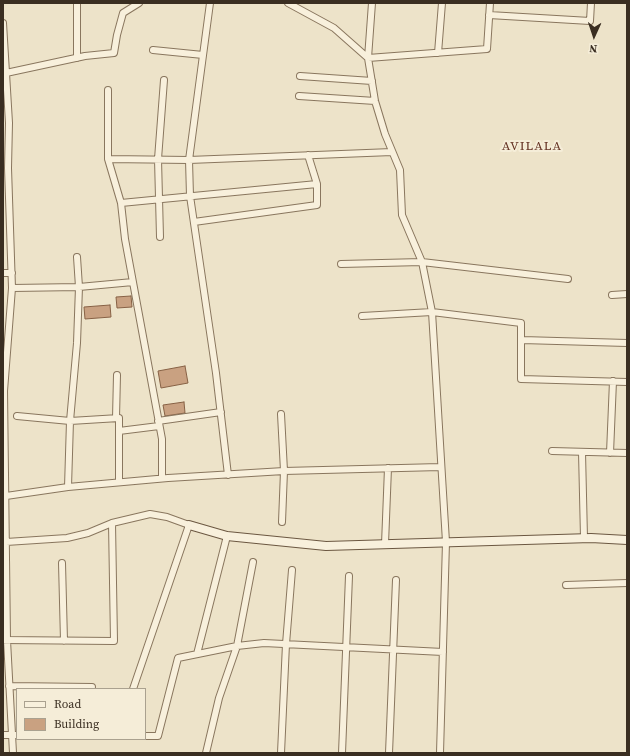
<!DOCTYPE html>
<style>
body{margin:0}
#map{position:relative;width:630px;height:756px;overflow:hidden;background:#ede3c9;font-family:"Source Serif 4",serif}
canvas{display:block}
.frame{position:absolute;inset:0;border:4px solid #3a2e21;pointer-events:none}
.legend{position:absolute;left:16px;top:688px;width:130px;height:52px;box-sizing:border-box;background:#f5edd8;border:1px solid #aaa18f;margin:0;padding:5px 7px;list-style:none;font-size:12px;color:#3a2e21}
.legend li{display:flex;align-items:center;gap:8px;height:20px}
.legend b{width:20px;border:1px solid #aaa18f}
.north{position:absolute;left:574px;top:16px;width:40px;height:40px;-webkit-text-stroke:3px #f5edd8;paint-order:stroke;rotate:183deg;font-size:11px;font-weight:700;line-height:16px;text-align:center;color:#3a2e21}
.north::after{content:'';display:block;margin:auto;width:14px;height:18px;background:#3a2e21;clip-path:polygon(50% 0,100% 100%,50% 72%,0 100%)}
</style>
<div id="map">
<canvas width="630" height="756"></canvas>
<div class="frame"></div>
<ul class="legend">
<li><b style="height:5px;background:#f8f0dc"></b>Road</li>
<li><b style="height:11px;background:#c9a181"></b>Building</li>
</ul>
<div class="north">N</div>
</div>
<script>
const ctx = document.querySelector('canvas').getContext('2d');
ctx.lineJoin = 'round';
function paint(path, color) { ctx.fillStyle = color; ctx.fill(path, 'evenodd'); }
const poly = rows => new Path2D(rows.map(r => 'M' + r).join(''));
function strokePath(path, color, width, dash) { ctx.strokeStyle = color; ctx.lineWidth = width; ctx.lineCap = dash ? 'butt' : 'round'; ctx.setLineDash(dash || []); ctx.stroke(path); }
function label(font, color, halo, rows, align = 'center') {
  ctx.font = font + ' "Source Serif 4",serif'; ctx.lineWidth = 4; ctx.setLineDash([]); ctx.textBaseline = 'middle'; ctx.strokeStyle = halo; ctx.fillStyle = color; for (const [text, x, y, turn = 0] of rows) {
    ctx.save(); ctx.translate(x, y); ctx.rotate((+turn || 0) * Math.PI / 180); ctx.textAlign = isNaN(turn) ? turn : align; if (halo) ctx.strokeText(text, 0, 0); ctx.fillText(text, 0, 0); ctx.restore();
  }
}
const building = poly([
 [131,296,132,307,117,308,116,297,131,296],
 [110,305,111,317,85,319,84,307,110,305],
 [185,366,188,383,161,388,158,371,185,366],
 [184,402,185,413,165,416,163,405,184,402]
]);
paint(building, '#c9a181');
strokePath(building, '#876145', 1);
const street = poly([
 [77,3,77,58],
 [210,3,189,160,190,196,216,373,228,475],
 [288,3,334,28,368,58,487,49,490,3],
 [372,3,368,58,375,101,385,134,400,170,402,215,422,262,432,312,446,542,440,753],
 [489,15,590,21,591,3],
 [3,23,9,123,8,168,12,288,4,391,7,640,13,753],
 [153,50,203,55],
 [438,53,442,3],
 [6,73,85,56,114,53,117,35,123,13,139,3],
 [300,76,372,81],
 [108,90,108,159,121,203,125,239,162,439,162,478],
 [299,96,375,101],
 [108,159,189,160,392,152],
 [121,203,317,184,308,155],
 [194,222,317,205,317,184],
 [160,237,158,159,164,80],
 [341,264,422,262,568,279],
 [3,273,12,273],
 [12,288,79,287,133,282],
 [612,295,627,294],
 [362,316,432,312,521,323,521,379,627,382],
 [522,340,627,343],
 [281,414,284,471,282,522],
 [17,416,70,421,119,418,119,431,159,426],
 [116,418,117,375],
 [158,421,221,412],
 [552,451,627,453],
 [582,452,584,538],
 [610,453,613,381],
 [119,482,119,431],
 [68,487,70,421,77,343,79,287,77,257],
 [6,496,68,487,168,478,284,471,440,467],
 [6,542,67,538,88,533,112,523,150,514,167,517,189,525,133,689],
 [385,544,388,468],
 [62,563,64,641],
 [566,585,627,583],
 [3,640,114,641,112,523],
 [197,654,227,536],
 [9,686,92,687],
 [3,735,17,735],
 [145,736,158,736,178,658,237,646,264,643,443,652],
 [206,753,219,698,237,646,253,562],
 [281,753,286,644,292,570],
 [342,753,349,576],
 [389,753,396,580]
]);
const secondary = poly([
 [189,525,227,536,326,546,591,538,627,540]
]);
strokePath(street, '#89765e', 8);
strokePath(secondary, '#6b5741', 10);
strokePath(street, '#f8f0dc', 6);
strokePath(secondary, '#f8f0dc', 8);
ctx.letterSpacing = '1px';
label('13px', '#643223', '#f5edd8', [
 ["AVILALA",532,147]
]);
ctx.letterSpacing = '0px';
</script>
